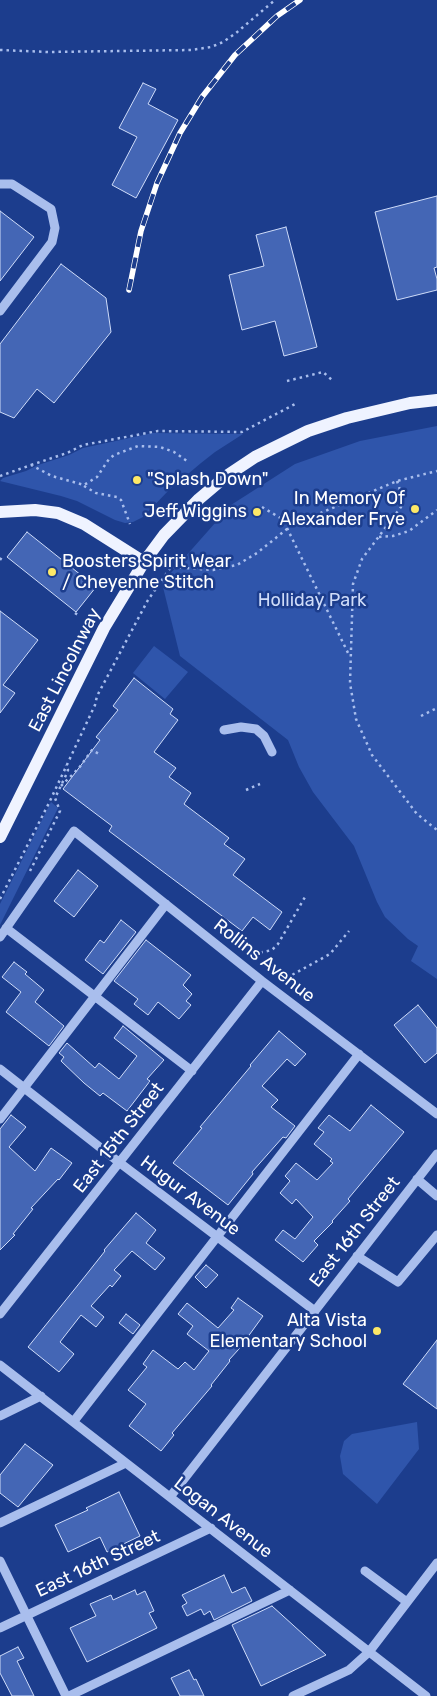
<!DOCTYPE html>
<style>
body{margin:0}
canvas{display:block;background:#1c3d8d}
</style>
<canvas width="437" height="1696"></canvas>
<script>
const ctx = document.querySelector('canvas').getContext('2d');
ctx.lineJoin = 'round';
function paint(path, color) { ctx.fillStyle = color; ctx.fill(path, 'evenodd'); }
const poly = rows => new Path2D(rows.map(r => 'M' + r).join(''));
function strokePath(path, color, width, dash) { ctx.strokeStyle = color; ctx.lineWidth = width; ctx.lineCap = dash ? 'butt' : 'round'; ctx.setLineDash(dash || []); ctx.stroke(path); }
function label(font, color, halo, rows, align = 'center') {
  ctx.font = font + ' Rubik,sans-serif'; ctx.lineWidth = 5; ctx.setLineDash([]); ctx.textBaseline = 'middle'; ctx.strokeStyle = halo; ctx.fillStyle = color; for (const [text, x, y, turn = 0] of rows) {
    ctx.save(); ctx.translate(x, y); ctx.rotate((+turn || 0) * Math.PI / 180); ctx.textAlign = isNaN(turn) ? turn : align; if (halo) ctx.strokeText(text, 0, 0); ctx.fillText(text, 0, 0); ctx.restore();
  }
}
paint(poly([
 [437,426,437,979,411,961,418,946,408,939,385,917,377,902,354,846,313,792,299,767,288,740,180,656,162,583,231,505,295,464,360,441],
 [153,433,243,434,215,452,201,463,169,490,143,517,133,522,125,523,115,520,77,501,61,496,0,481,3,478,26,471,38,465,69,455,83,448],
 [154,646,188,672,165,699,133,673],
 [51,802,58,808,0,925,0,904],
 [417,1422,419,1449,377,1504,343,1474,340,1456,344,1441,352,1434]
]), '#2f55ab');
const building = poly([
 [143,83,156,89,148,104,178,120,136,198,112,185,137,137,119,128,143,83],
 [437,196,437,267,434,268,437,279,437,290,397,300,375,212,437,196],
 [0,211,34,237,0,281,0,211],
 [286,227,317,347,284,356,275,321,242,330,229,275,264,266,256,235,286,227],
 [61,264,106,298,111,332,54,403,37,389,14,418,0,412,0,344,61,264],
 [27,532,96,587,76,612,7,557,27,532],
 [0,611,38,640,3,685,15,693,0,713,0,611],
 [134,678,173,709,170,714,178,720,154,752,176,768,169,777,191,793,184,804,229,838,224,844,245,859,233,875,282,912,270,930,253,917,242,931,109,831,112,826,63,789,100,740,96,737,118,710,113,706,134,678],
 [78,870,98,886,74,917,54,901,78,870],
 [121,920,136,932,103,974,85,960,100,940,104,943,121,920],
 [146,940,191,975,183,985,192,994,186,1001,191,1005,179,1019,158,1002,148,1015,134,1004,138,999,114,981,146,940],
 [14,962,27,972,25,974,44,990,35,1002,64,1026,49,1046,6,1012,21,992,2,977,14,962],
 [418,1005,437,1028,437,1053,425,1063,394,1025,418,1005],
 [123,1026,164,1060,147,1079,150,1081,127,1111,103,1093,100,1096,84,1083,61,1061,64,1057,59,1053,67,1043,95,1068,99,1063,119,1079,137,1056,114,1038,123,1026],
 [279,1031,306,1054,295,1066,287,1059,262,1086,278,1100,271,1107,295,1126,286,1138,283,1137,252,1172,253,1174,228,1205,173,1163,202,1128,200,1127,251,1066,250,1065,279,1031],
 [371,1105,404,1132,348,1199,350,1201,332,1221,333,1222,314,1241,318,1245,303,1262,275,1240,283,1230,295,1239,313,1217,296,1199,292,1204,280,1193,290,1181,285,1176,296,1163,317,1180,333,1163,330,1161,332,1159,314,1144,324,1132,318,1128,329,1115,350,1131,371,1105],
 [11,1115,26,1127,9,1147,35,1171,51,1148,72,1163,59,1180,58,1179,31,1208,33,1209,13,1234,15,1235,0,1250,0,1129,11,1115],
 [136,1213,156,1230,146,1243,165,1258,155,1270,132,1251,114,1270,121,1276,112,1287,110,1285,91,1306,104,1317,96,1327,81,1315,60,1342,74,1354,59,1372,28,1347,86,1275,105,1251,104,1250,136,1213],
 [206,1265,218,1275,206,1288,195,1277,206,1265],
 [238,1298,263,1316,247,1338,248,1339,229,1360,230,1361,211,1385,212,1386,172,1433,174,1435,161,1451,129,1426,146,1404,128,1390,147,1367,143,1364,153,1350,178,1369,185,1362,194,1370,209,1351,187,1334,193,1326,178,1314,187,1303,218,1328,234,1310,231,1308,238,1298],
 [126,1314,140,1325,133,1334,119,1323,126,1314],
 [437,1340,437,1409,403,1384,437,1340],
 [25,1444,53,1465,18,1507,0,1493,0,1475,25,1444],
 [119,1492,140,1536,107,1552,100,1537,68,1552,55,1525,88,1510,86,1508,119,1492],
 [224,1575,232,1593,245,1587,252,1601,214,1620,210,1611,204,1615,201,1609,187,1616,182,1606,187,1603,182,1595,224,1575],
 [135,1590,137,1595,145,1591,154,1611,149,1613,157,1628,87,1662,70,1628,96,1616,90,1604,111,1595,113,1600,135,1590],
 [272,1606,326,1655,261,1686,232,1625,272,1606],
 [18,1647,24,1658,17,1661,34,1696,12,1696,0,1673,0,1656,18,1647],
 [189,1670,194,1680,196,1679,204,1696,180,1696,171,1678,189,1670]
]);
paint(building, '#4466b5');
strokePath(building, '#cfdcf9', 1);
strokePath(poly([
 [0,50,48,52,191,50,211,47,223,42,236,33,275,0],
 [287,381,323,372,332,380],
 [31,465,67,453,83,445,158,431,242,432,297,403],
 [0,476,31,465,52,476,84,485,97,477,109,459,114,455,138,446,160,447,174,452,187,461],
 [397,481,402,496,401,507,362,559,353,584,350,683,356,719,372,755,417,814,437,830],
 [84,486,96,493,117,497,121,500,130,524],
 [262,507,292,525],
 [287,528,349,655],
 [379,537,393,536,409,531,437,510],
 [0,560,2,557],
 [75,613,78,615],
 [421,716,437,708],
 [61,786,79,768,92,750,99,754],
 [246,790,260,784],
 [30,871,60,811,55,798,67,773,68,770,66,765],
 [0,899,49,803,95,705,97,696,148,600,171,567,213,570,237,565,257,553,292,525,397,481,437,471],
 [254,954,272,950,278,944,305,897],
 [281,981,330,954,349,931]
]), '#a9beed', 2.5, [2.5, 4]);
strokePath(poly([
 [0,184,12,184,51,209,55,228,52,242,0,311],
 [224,730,241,727,256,729,264,736,272,752],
 [6,928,192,1071],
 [0,937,74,831,262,981,437,1114],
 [0,1069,120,1163,315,1311],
 [0,1119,166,904],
 [417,1179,437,1196],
 [357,1256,398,1282,437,1235],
 [0,1314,262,981],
 [0,1365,426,1696],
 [0,1416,41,1396],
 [74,1421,359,1054],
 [170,1497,437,1154],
 [0,1523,126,1463],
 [0,1561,66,1696],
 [365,1571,407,1602],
 [0,1628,211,1528],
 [69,1696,290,1590],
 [293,1696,349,1670,369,1652,437,1563]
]), '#a9beed', 9);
strokePath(poly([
 [0,512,35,510,58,513,84,524,144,562],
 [0,837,104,628,144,562,164,535,199,499,225,477,255,457,308,431,347,418,410,403,437,400]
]), '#eff3ff', 12);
const rail = poly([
 [129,290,141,231,157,183,180,133,202,97,235,55,277,16,300,0]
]);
strokePath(rail, '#fff', 5.5);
strokePath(rail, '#1c3d8d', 4, [11]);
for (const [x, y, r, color] of [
 [137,480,5,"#fde867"],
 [415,509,5,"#fde867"],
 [257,512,5,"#fde867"],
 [52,572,5,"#fde867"],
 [377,1331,5,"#fde867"]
]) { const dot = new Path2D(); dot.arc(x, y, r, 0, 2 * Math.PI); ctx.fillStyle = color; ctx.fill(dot); strokePath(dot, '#1c3d8d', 2); }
label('18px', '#fff', '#1c3d8d', [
 ["\"Splash Down\"",147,480,"left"],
 ["In Memory Of",405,499],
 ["Alexander Frye",405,520],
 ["Jeff Wiggins",247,512],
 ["Boosters Spirit Wear",62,562,"left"],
 ["/ Cheyenne Stitch",62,583,"left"],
 ["Alta Vista",367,1321],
 ["Elementary School",367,1342]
], 'right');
label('18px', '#cfdcf9', '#1c3d8d', [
 ["Holliday Park",312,601]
]);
label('18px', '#fff', '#1c3d8d', [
 ["East Lincolnway",65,670,-63],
 ["Rollins Avenue",264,961,38],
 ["East 15th Street",119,1138,-52],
 ["Hugur Avenue",190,1196,37],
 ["East 16th Street",355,1232,-52],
 ["Logan Avenue",223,1518,38],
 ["East 16th Street",98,1564,-25]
]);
</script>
